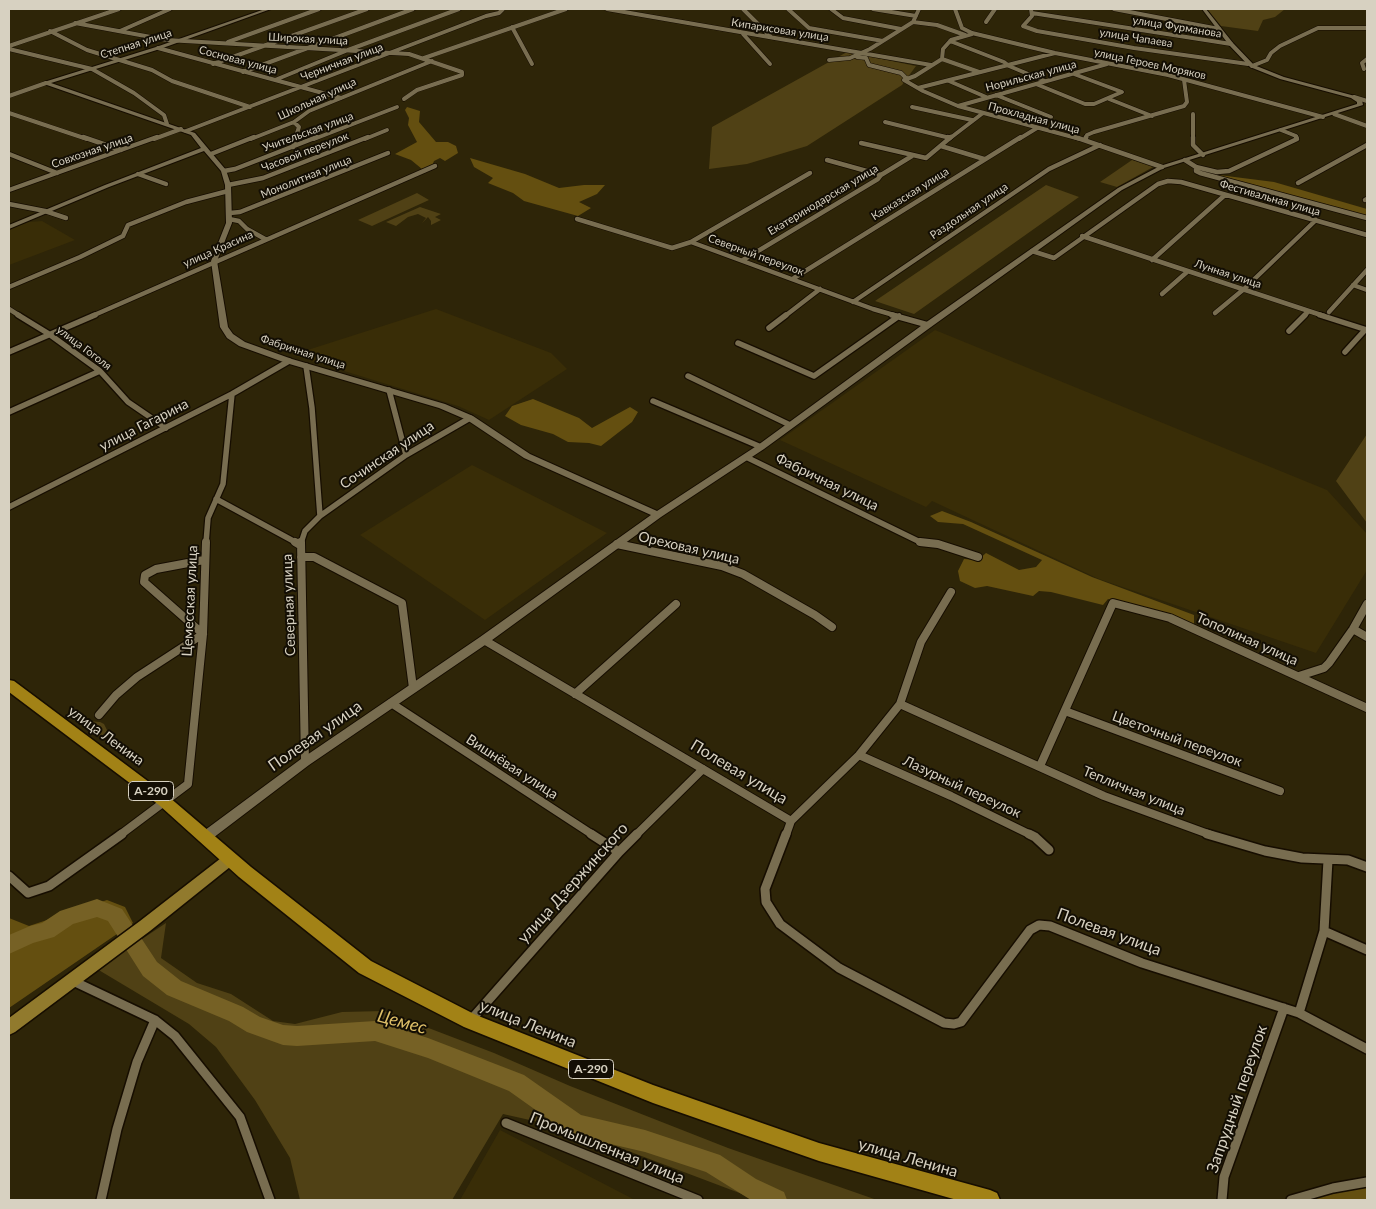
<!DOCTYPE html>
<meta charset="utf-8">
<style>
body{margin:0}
#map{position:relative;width:1376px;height:1209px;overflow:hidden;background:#2e2508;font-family:Lato,sans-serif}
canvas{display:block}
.frame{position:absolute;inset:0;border:10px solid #d7d1c1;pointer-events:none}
</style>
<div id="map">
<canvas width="1376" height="1209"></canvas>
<div class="frame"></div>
</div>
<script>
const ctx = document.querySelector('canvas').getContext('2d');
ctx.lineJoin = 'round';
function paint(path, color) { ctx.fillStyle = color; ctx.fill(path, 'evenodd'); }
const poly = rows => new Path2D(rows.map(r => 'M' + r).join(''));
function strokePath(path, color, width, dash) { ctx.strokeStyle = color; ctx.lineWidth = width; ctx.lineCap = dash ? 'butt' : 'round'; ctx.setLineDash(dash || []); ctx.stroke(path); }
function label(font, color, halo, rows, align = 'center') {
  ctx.font = font + ' Lato,sans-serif'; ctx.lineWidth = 4; ctx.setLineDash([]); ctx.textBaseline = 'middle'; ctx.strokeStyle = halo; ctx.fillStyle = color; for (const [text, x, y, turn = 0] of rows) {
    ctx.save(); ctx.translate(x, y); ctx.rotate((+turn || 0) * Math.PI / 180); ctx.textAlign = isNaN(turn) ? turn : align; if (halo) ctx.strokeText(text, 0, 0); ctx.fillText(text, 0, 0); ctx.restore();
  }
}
paint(poly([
 [42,221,75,240,9,265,9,229,29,222],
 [436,309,551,353,567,369,489,420,458,406,292,355],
 [935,330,1327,490,1367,534,1367,570,1316,653,1099,579,932,501,926,507,780,440],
 [472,465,607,533,485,620,360,535],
 [500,1130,635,1200,460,1200]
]), '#392d07');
paint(poly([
 [1207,9,1285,9,1275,17,1263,20,1258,31,1221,26],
 [847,52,916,66,902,85,807,146,747,164,709,169,712,127],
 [1132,160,1153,167,1117,187,1100,182],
 [1046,185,1079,197,914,314,875,301],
 [417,193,429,200,372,226,358,220],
 [420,207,441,214,435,217,441,220,431,225,431,221,428,217,422,223,426,218,418,214,408,217,396,226,386,222],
 [1367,434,1367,523,1336,481],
 [78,720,100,722,104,724,107,730,105,734,98,737],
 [166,923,161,958,197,983,231,994,273,1021,295,1024,342,1012,384,1011,494,1053,570,1086,728,1148,877,1200,758,1200,570,1129,503,1114,452,1200,300,1200,290,1158,255,1100,216,1047,189,1024,97,969]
]), '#504115');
paint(poly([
 [407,107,420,111,419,122,436,142,448,142,456,146,458,153,445,161,440,158,434,161,432,166,422,169,411,160,395,154,417,142,408,125,409,118,405,110],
 [470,158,525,174,559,188,584,185,605,185,597,194,579,202,591,208,578,216,524,201,513,193,488,183,493,178,474,167],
 [1211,174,1274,182,1367,209,1367,216],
 [533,399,579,418,592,428,630,407,638,412,632,422,601,446,589,443,568,442,553,434,521,425,505,416,512,406],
 [942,511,971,522,1092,577,1194,615,1194,625,1163,614,1108,599,1103,605,1051,592,1039,591,1033,596,987,586,975,588,960,581,958,571,964,559,978,560,986,553,1019,570,1036,567,1042,560,963,524,938,522,930,516],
 [107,900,125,907,133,923,9,1008,9,918,29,926],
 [1367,1187,1367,1200,1306,1200,1319,1195]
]), '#644f10');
paint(poly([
 [97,899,122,909,157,962,181,981,243,1007,260,1017,283,1025,297,1026,375,1021,428,1038,524,1075,581,1115,645,1130,720,1155,756,1179,784,1192,787,1200,751,1200,706,1172,645,1152,576,1136,568,1133,509,1091,428,1058,375,1041,297,1046,283,1045,247,1032,229,1021,167,995,143,976,108,921,97,917,73,924,54,937,33,943,9,954,9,935,30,926,42,923,60,911,97,899]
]), '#766125');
const streetFar4 = poly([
 [607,9,931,65],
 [743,9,771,37],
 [788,9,809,28,883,41],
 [831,9,843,18,901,29],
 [873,9,916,16],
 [955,9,962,28,972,33,1055,53,1168,75,1323,117],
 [1031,9,1032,16,1023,26,1037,31,1134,48,1248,64],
 [1114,9,1219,29],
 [1032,13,1231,44],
 [913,22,937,25,965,35],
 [986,22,995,9],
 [75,23,167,40,409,54,462,72,462,75,417,90,404,99],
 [512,27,532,64],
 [50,31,87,50,152,70,172,81,250,107],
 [120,31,170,9],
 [743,34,770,64],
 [950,41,1004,62,1009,66,1045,81],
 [228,42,319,9],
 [9,46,119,9],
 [158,48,341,98],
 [9,49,92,69,134,93,164,115,167,124],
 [857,57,866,58,869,65,901,73,907,79],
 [424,58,566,9],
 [942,59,979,72],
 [829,60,850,58,870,49,913,22,919,9],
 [213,64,367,9],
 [1252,66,1267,60,1271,53,1280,46,1318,28,1367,28],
 [1364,69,1362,63,1367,59],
 [243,72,413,9],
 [275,80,348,50,459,9],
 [904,80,923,91,958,106,1080,139],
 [904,80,915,76,942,59,943,49,951,40,972,34],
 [949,81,986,97],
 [1036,84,1085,104,1094,104,1122,92,1074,74],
 [918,88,1055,53],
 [996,95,1051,117],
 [9,96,46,83],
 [1354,97,1367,101],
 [1109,99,1152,116],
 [958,106,1107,64],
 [912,107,972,120],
 [9,113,87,139],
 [1193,114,1193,139],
 [1334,114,1367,126],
 [294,122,299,127,295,139],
 [885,122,950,138],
 [1281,130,1296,136,1297,139],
 [186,131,486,16,499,13,503,9],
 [154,139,181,129],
 [251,139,294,122,309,111,432,61],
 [314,139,397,107],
 [365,139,387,130],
 [949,139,983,113],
 [1019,139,1037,128],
 [1086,139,1087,135,1094,132,1184,106,1187,102,1184,80]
]);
const streetFar3 = poly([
 [83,137,121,150],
 [948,137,950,138],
 [1075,137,1162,167],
 [1193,137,1193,145,1203,155],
 [1085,140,1086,137],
 [861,143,926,158,951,137],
 [941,146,984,159],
 [293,147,296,137],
 [9,154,57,173],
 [211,154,254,137],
 [827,160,881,175],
 [1185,160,1196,167,1196,171,1200,173,1367,218],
 [1196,167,1217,172,1229,171,1297,139,1296,137],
 [224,171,235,169,317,137],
 [138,174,166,184],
 [1298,183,1367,145],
 [228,185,263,178,368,137],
 [9,190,157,137],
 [1365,200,1367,199],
 [9,204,45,211,66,218],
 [230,213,240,212,388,153],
 [229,219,239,221,247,229,265,239],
 [577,219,672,248,691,242,873,309,897,316],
 [1082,236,1324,316],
 [691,242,810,173],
 [1032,251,1054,258,1158,184,1168,181,1181,182,1367,235],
 [743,260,878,179,881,175,912,156],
 [1152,260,1225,195],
 [794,278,1021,137],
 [1353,285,1367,290],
 [9,287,80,257,123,236,128,225,186,202,228,191],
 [1162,294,1187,272],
 [853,302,1049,169,1100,145],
 [9,309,20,316],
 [1329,312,1367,270],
 [1215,313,1244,289,1316,220],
 [92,316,435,166],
 [785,316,820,289],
 [1304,316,1308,312]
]);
const streetFar2 = poly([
 [18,315,49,334,100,371,128,402,166,428],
 [892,315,928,325],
 [1320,315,1367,330],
 [769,328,786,315],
 [1289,331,1305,315],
 [738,343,814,376,899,316],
 [9,352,95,315],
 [1345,352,1365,330],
 [688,376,790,425],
 [389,390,406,455],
 [653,401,761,447],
 [9,412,100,371],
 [746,457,920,542,931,543],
 [216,499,297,543],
 [9,507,232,394,289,361],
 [320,516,406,455,470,418],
 [206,543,208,518,223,484,232,394],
 [301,543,305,531,320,516,312,408,306,366]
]);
const streetFar1 = poly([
 [295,542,300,545],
 [301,542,305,762],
 [920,542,938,544,978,557],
 [617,544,722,566,743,574,815,615,832,627],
 [301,557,314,557,402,603,413,688],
 [1353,629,1367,637],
 [484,640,791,821],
 [1299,676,1324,668,1329,663,1353,629,1367,604],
 [575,694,676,604],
 [391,703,593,835],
 [900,704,1104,796,1211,835],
 [1065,711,1280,791],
 [99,715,116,695,137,677,203,634,144,582,145,575,156,569,204,560],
 [859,755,951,796,1031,835],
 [1040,766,1113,603,1170,618,1367,708],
 [120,835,188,784,203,634,206,542],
 [636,835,703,769],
 [786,835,791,821,859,755,900,704,921,642,951,592]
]);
const street = poly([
 [591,834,619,852],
 [786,834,765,889,766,902,780,924,839,968,944,1023,954,1024,961,1022,1030,930,1039,925,1050,926,1142,963,1299,1013,1367,1049],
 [1029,834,1035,837,1049,850],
 [1207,834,1265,851,1302,858,1348,860,1367,867],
 [9,876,28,893,49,886,122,834],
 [1324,931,1367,950],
 [73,981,155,1020,175,1036,240,1117,270,1200],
 [1299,1013,1324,931,1328,860],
 [470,1021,619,852,637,834],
 [506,1123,698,1200],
 [101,1200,117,1129,137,1062,155,1020],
 [1222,1200,1224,1177,1284,1008],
 [1291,1200,1333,1188,1367,1182]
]);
const secondary = poly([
 [265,9,271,9,160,49,51,83,195,133,226,170,231,185,232,223,217,261,228,327,233,334,245,342,292,359,445,404,473,416,530,454,657,511,758,445,925,323,1118,188,1160,166,1357,104,1357,102,1351,98,1280,79,1250,67,1229,45,1202,9,1206,9,1233,43,1254,65,1284,77,1355,96,1362,100,1363,105,1164,168,1122,190,931,327,764,449,661,517,488,643,309,765,209,841,205,842,201,841,199,837,201,833,301,759,480,637,651,515,524,458,467,420,439,408,286,363,239,346,227,338,220,327,211,261,226,223,225,185,221,171,204,151,109,187,9,229,9,225,105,185,201,148,191,135,44,84,44,82,156,47,265,9]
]);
const primary = poly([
 [230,853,235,855,237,859,235,863,150,931,15,1032,9,1035,9,1018,140,921,225,855,230,853]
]);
const highway = poly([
 [9,680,14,681,169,797,251,867,371,961,476,1015,653,1085,819,1143,990,1190,997,1193,1000,1200,957,1200,819,1161,653,1103,464,1027,359,973,239,877,159,805,9,692,9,680]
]);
strokePath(streetFar4, '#160d00', 5);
strokePath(streetFar3, '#160d00', 6);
strokePath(streetFar2, '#160d00', 8);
strokePath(streetFar1, '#160d00', 10);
strokePath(street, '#160d00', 12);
strokePath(secondary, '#160d00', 2);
strokePath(primary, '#160d00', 3);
strokePath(highway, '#160d00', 3);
strokePath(streetFar4, '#786d50', 4);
strokePath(streetFar3, '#786d50', 4.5);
strokePath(streetFar2, '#786d50', 5.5);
strokePath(streetFar1, '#786d50', 8);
strokePath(street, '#786d50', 9);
paint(secondary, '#786d50');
paint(primary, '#917a2d');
paint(highway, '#a28216');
label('11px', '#d7d1c1', '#130e04', [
 ["улица Фурманова",1177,27,9],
 ["Кипарисовая улица",780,30,9],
 ["улица Чапаева",1136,38,9],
 ["Широкая улица",308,39,3],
 ["Степная улица",136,44,-18],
 ["Сосновая улица",238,60,15],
 ["Черничная улица",342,62,-21],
 ["улица Героев Моряков",1150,64,12],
 ["Норильская улица",1031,76,-15],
 ["Школьная улица",317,99,-25],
 ["Прохладная улица",1034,118,15],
 ["Учительская улица",308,132,-20],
 ["Совхозная улица",92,151,-19],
 ["Часовой переулок",305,152,-21],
 ["Монолитная улица",306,177,-22],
 ["Кавказская улица",910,194,-32],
 ["Фестивальная улица",1270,198,16],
 ["Екатеринодарская улица",823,200,-31],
 ["Раздольная улица",969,211,-34],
 ["улица Красина",218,249,-24],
 ["Северный переулок",756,255,20],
 ["Лунная улица",1228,274,18],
 ["улица Гоголя",84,348,37],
 ["Фабричная улица",303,352,18]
]);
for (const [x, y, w] of [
 [151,791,45],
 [591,1069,45]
]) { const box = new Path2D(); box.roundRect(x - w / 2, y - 9.5, w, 19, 4); ctx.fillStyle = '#130e04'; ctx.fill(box); strokePath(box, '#d7d1c1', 1); }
label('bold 12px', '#d7d1c1', null, [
 ["А-290",151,791],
 ["А-290",591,1069]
]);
label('14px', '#d7d1c1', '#130e04', [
 ["улица Гагарина",144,425,-27],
 ["Сочинская улица",387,455,-34],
 ["Фабричная улица",827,482,26],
 ["Ореховая улица",689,548,13],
 ["Цемесская улица",190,601,-87],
 ["Северная улица",289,605,-92],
 ["Тополиная улица",1247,639,24],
 ["улица Ленина",106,736,36],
 ["Цветочный переулок",1177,739,20],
 ["Вишнёвая улица",512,767,33],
 ["Лазурный переулок",962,787,25],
 ["Тепличная улица",1134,791,22]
]);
label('16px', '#d7d1c1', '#130e04', [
 ["Полевая улица",315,736,-35],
 ["Полевая улица",739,772,31],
 ["улица Дзержинского",573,883,-48],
 ["Полевая улица",1109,932,20],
 ["улица Ленина",528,1024,22],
 ["Запрудный переулок",1237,1099,-71],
 ["Промышленная улица",607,1148,22],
 ["улица Ленина",908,1158,16]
]);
label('italic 18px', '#debf68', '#130e04', [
 ["Цемес",402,1022,15]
]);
</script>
